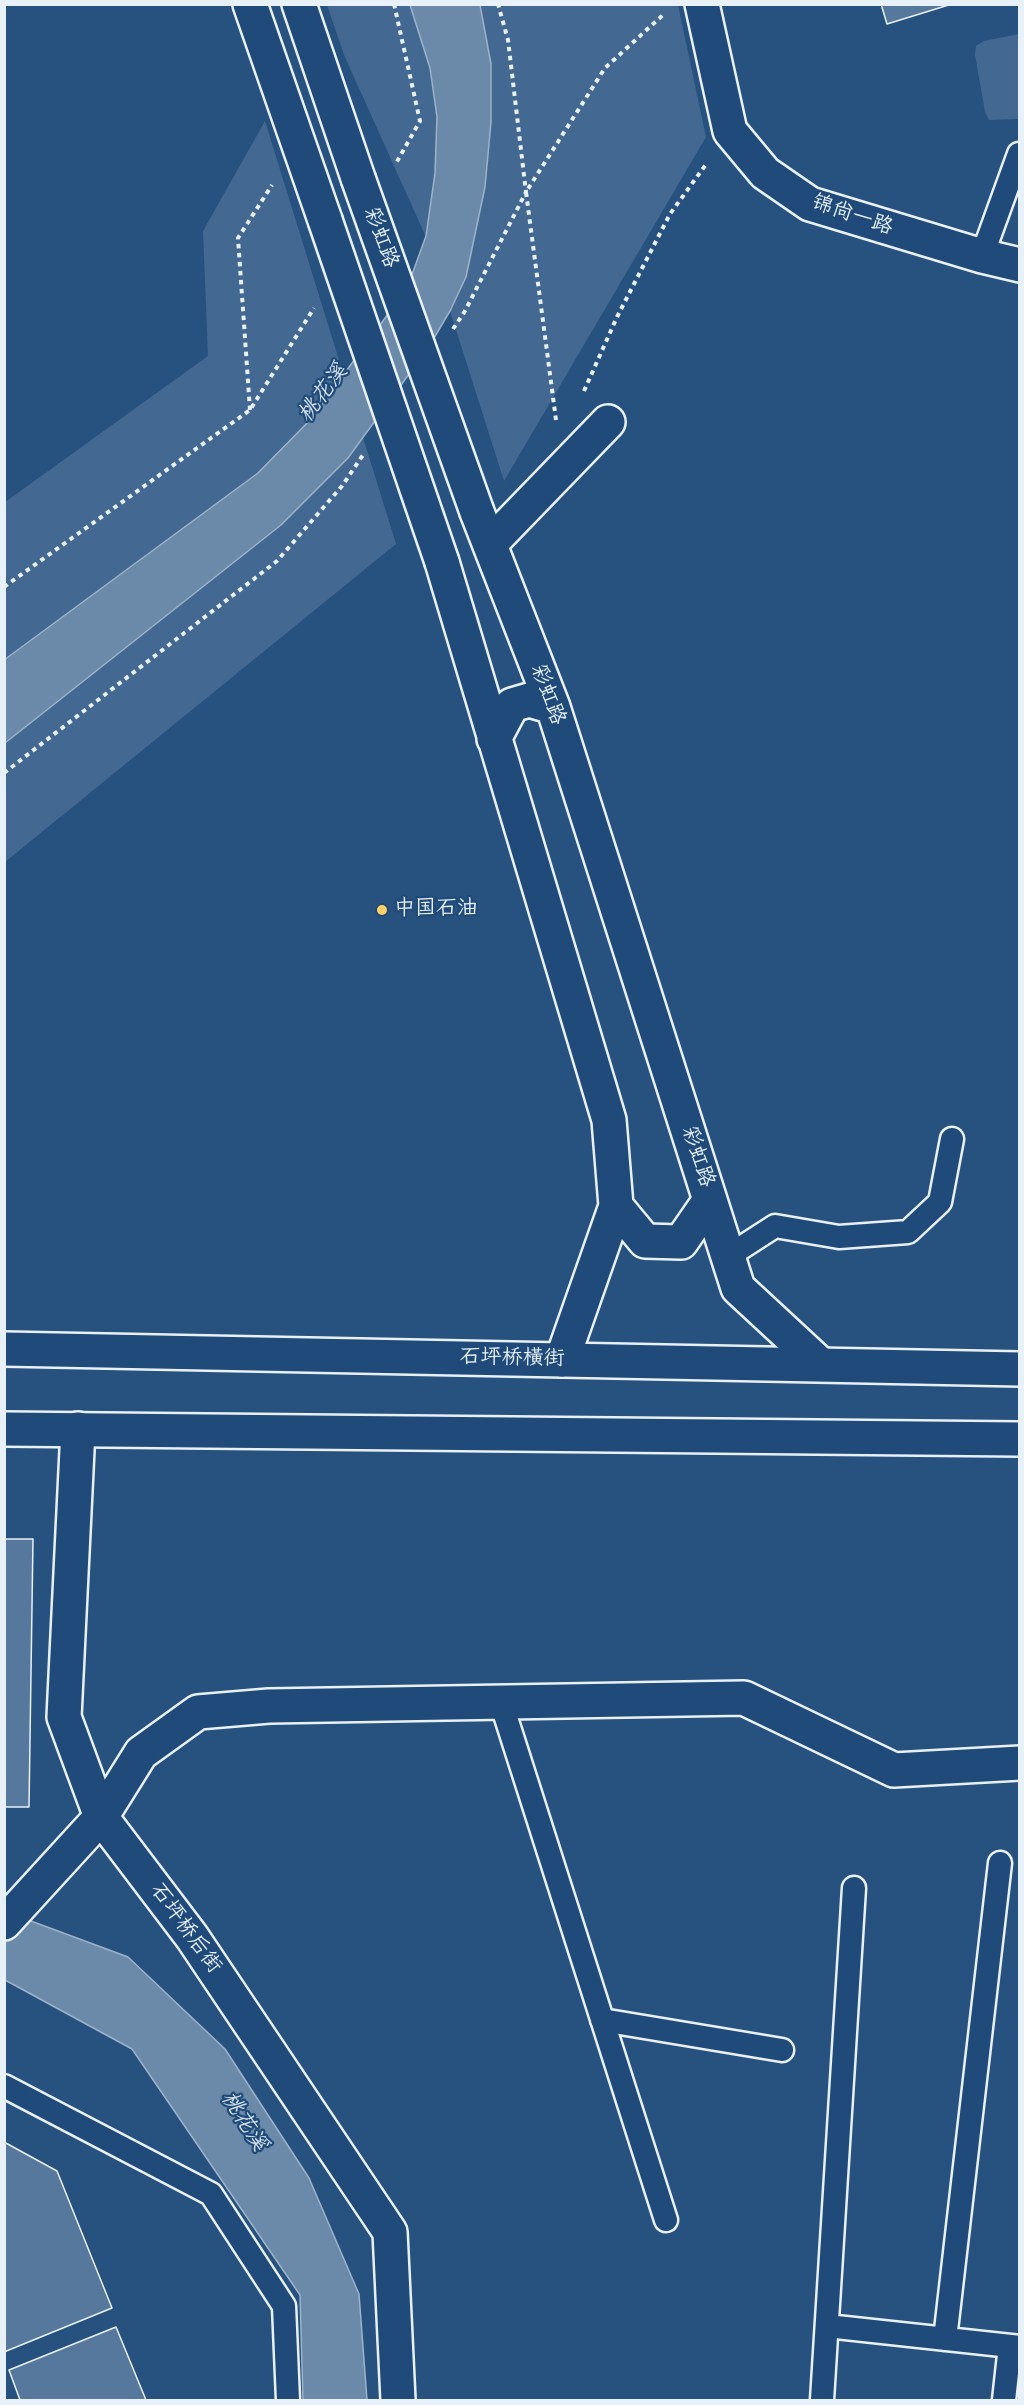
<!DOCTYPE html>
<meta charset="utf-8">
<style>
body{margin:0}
#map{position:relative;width:1024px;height:2405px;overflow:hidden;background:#27517f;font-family:Mynerve,sans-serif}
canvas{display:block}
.frame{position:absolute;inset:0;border:6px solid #e8f1f8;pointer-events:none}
</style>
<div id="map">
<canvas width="1024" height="2405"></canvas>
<div class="frame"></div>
</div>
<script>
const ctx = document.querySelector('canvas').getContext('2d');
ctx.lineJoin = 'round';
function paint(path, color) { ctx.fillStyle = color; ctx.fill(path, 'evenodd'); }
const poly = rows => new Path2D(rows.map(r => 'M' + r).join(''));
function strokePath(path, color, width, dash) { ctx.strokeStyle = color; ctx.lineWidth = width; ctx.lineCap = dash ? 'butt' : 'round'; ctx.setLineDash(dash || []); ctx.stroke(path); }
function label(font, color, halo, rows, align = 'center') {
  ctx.font = font + ' Mynerve,"LXGW WenKai TC",sans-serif'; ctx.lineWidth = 4.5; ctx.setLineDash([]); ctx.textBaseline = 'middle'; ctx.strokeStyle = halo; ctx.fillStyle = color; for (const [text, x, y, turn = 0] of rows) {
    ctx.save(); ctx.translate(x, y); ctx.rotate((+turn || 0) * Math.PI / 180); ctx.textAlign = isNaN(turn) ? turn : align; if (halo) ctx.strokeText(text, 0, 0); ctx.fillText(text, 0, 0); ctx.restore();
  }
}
paint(poly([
 [327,5,410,5,430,68,437,116,435,173,426,237,344,55],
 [480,5,678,5,706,137,504,481,450,311,466,277,491,122,491,64],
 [1019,34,1019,119,989,120,985,112,975,55,976,46,984,41],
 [265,121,396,544,5,862,5,502,208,356,203,231]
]), '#436891');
const water = poly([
 [410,5,480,5,491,64,491,122,485,187,466,277,450,311,428,348,348,458,281,525,5,743,4,660,258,473,311,419,407,288,426,236,435,173,437,117,430,68,410,5],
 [4,1911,128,1957,225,2049,309,2178,359,2294,367,2400,303,2400,300,2295,132,2049,5,1980,4,1911]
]);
paint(water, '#6b8aaa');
strokePath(water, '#9db3c9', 1.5);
const building = poly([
 [881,4,952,4,887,24,881,4],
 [4,1539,33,1539,29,1807,4,1807,4,1539],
 [4,2142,57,2171,112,2308,4,2352,4,2142],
 [116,2327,146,2400,20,2400,9,2370,116,2327]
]);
paint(building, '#57789d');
strokePath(building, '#e8f1f8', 1.5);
const lane = poly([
 [982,256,1019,154],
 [727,1257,775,1226,839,1237,908,1232,940,1202,952,1139],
 [501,1702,666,2220],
 [602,2020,782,2050],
 [4,2086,211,2194,284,2306,288,2400],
 [827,2326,1020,2347],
 [945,2339,1000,1863],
 [822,2400,854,1888],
 [1004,2400,1010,2346]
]);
const street = poly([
 [702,4,730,131,765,173,810,204,982,256,1020,265],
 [490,544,608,422],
 [4,1923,101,1817,141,1753,198,1712,269,1706,744,1698,894,1770,1020,1763]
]);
const secondary = poly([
 [250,4,325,220],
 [299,4,358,178],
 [477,512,553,707,738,1288,819,1363],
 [442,562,609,1120,616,1206,562,1360],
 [494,739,512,705,529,700,553,707],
 [616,1206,645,1241,681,1242,710,1200],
 [78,1429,64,1717,101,1817,192,1937,390,2232,398,2400]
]);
const primary = poly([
 [4,1349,1020,1369],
 [4,1429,1020,1439]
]);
strokePath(lane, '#e8f1f8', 27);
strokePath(street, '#e8f1f8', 38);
strokePath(secondary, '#e8f1f8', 38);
strokePath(primary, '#e8f1f8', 38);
strokePath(poly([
 [394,4,420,121,395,165],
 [453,329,465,311,526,192,508,40,498,4],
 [584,391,617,317,670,214,707,163],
 [250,410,238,238,272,185],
 [556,420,526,192,605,68,665,13],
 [4,587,250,410,314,308],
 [4,773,277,561,342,486,365,452]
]), '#e8f1f8', 4, [4.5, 4.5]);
strokePath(lane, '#1f4a7a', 22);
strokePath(street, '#1f4a7a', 33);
strokePath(secondary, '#1f4a7a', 33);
strokePath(primary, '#1f4a7a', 33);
const secondaryBridge = poly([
 [358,178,477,512],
 [325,220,442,562]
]);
strokePath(secondaryBridge, '#e8f1f8', 38, []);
strokePath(secondaryBridge, '#1f4a7a', 33);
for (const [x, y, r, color] of [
 [382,910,6,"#ffd166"]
]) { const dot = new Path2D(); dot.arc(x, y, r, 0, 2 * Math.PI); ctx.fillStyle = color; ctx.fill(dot); strokePath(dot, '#1f4a7a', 2); }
label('21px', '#e8f1f8', '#1f4a7a', [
 ["锦尚一路",852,216,19],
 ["彩虹路",380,238,70],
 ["彩虹路",547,695,70],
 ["彩虹路",697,1157,72],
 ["石坪桥横街",512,1359,1],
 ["石坪桥后街",185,1929,54]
]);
label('21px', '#e8f1f8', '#1f4a7a', [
 ["中国石油",394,910]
], 'left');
label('italic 22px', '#d5e2ec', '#1f4a7a', [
 ["桃花溪",324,394,-53],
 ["桃花溪",243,2122,57]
]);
</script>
